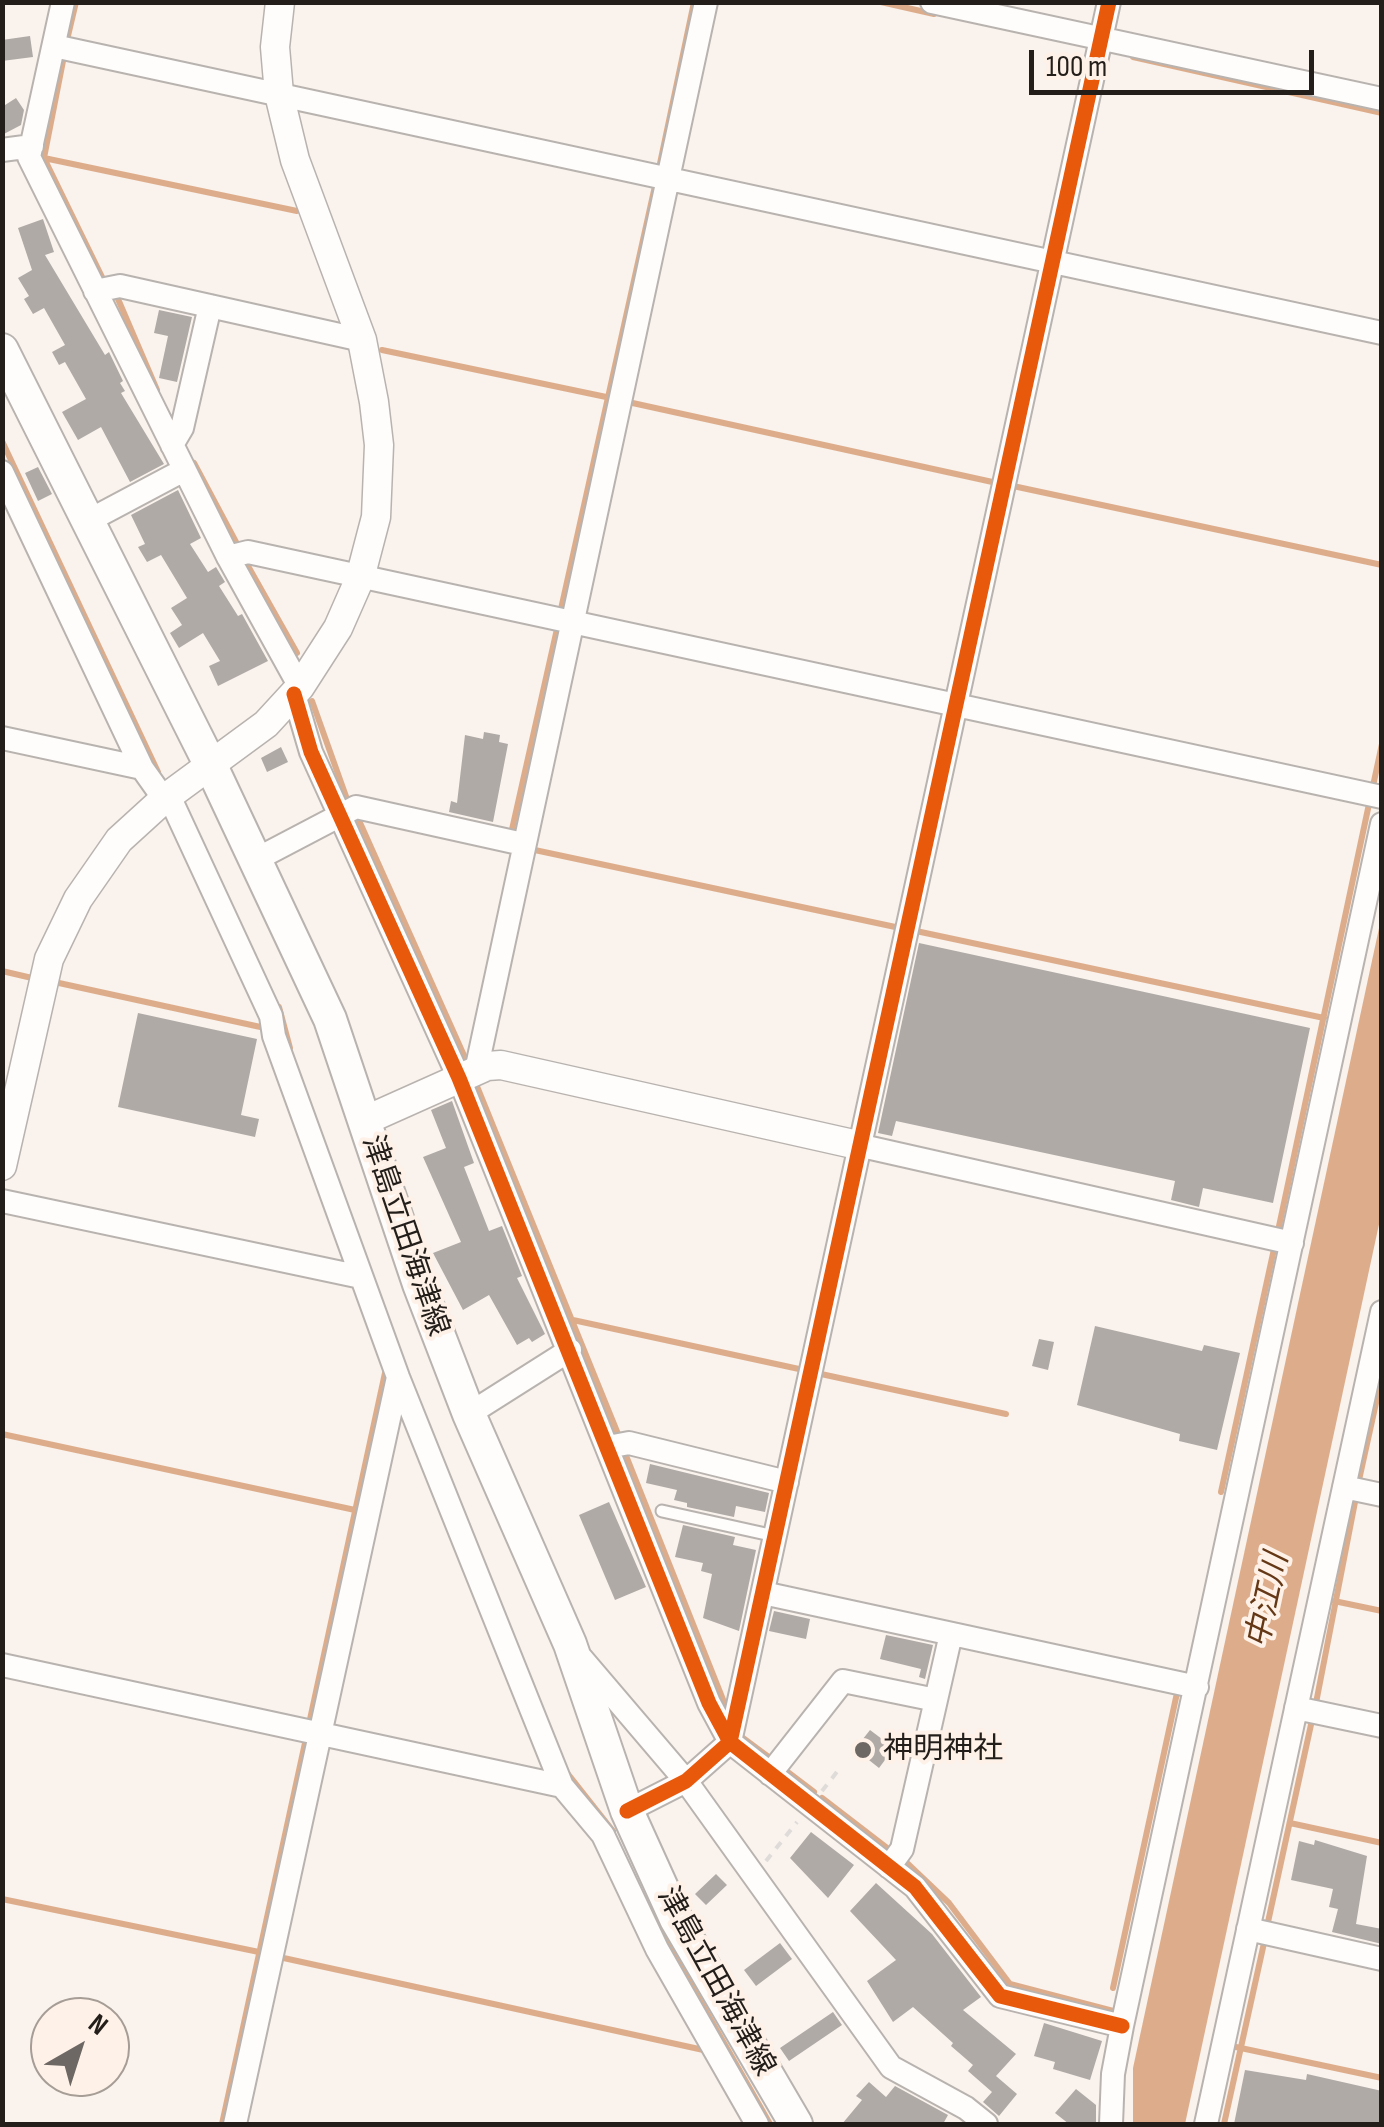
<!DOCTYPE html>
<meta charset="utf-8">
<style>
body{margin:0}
#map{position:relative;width:1384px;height:2127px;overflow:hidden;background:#f9f2ed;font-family:"Sofia Sans Condensed",sans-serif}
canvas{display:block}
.frame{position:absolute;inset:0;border:5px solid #231e1a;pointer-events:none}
.north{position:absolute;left:30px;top:1997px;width:100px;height:100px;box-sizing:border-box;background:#fef1e8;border:2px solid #a69d96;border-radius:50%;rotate:39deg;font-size:28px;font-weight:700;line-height:40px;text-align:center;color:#231e1a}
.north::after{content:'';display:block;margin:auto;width:35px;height:45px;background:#6e6864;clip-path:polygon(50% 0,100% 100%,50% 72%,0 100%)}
.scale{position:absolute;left:1029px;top:50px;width:285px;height:45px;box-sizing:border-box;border:5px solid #231e1a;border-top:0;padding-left:12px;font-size:30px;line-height:35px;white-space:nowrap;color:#231e1a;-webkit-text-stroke:8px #fef1e8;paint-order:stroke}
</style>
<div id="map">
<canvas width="1384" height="2127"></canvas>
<div class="frame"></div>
<div class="north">N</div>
<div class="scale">100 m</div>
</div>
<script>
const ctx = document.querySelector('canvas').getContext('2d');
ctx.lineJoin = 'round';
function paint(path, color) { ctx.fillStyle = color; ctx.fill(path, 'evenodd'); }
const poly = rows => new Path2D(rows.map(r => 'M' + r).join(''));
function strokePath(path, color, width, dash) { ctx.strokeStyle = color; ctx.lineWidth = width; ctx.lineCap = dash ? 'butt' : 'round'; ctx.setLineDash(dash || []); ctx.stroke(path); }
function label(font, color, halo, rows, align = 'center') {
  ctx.font = font + ' "Sofia Sans Condensed","Noto Sans JP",sans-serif'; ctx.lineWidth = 8; ctx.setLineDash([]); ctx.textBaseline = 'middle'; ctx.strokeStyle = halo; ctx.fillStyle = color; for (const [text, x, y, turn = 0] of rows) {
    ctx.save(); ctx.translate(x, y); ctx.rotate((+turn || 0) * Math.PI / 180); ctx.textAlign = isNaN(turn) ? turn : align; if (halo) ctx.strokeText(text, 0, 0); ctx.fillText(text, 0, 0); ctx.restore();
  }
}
paint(poly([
 [1381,919,1381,1215,1185,2124,1133,2124,1133,2068]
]), '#ddad8b');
strokePath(poly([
 [881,2,934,14],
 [67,40,76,2],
 [1382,48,1382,76],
 [64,56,44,158,103,279],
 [1133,57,1382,113],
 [44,158,297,211],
 [659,168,694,2],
 [118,299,157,390],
 [382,350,611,398],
 [628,402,997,483],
 [2,441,158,772],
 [194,463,236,542],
 [1013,486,1382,565],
 [248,566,297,653],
 [561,609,655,186],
 [312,701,348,802],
 [1373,786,1382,744],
 [357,816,466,1060],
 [511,834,557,629],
 [530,849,900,928],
 [916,931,1324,1018],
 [2,971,32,978],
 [59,983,265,1028],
 [279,1007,290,1048],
 [476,1084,618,1434],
 [1278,1231,1369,804],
 [573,1320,799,1369],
 [821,1374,1006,1414],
 [2,1434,355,1510],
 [625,1453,726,1707],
 [1359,1480,1382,1376],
 [1221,1492,1274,1249],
 [1334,1601,1382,1611],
 [1316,1703,1356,1497],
 [309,1724,385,1373],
 [743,1738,774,1761],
 [785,1770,814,1792],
 [568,1774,613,1831],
 [822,1798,887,1848],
 [1290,1823,1382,1843],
 [907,1863,949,1903,1010,1984,1117,2012],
 [2,1899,259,1952],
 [1268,1922,1312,1720],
 [661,1932,770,2124],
 [279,1957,708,2051],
 [1113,1988,1177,1693],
 [1236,2047,1382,2078],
 [222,2124,305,1743],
 [1224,2124,1264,1943]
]), '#ddad8b', 6);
paint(poly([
 [30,36,33,57,2,61,2,40],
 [16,98,24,110,21,125,2,135,2,107],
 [43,219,54,252,45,255,105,355,109,352,123,381,120,383,125,391,121,393,164,464,130,482,101,427,78,440,62,412,86,399,65,362,59,365,52,352,65,345,44,308,33,314,24,299,29,296,18,278,32,270,18,228],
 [159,310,192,317,177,382,159,378,168,336,154,333],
 [38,467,52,494,38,501,25,473],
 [178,490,201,538,190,544,208,572,216,567,225,582,219,586,238,616,242,614,268,661,218,686,209,666,220,661,203,633,179,648,170,633,182,625,171,608,187,598,161,555,147,562,138,547,145,544,131,515],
 [484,732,500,735,499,742,508,744,493,822,449,812,451,801,457,803,465,735,483,739],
 [281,747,288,762,267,772,261,758],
 [919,943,1310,1028,1273,1203,1203,1188,1199,1207,1171,1200,1175,1181,896,1121,892,1136,878,1133],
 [138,1013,257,1039,241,1115,259,1119,255,1137,118,1107],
 [452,1101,474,1163,464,1167,489,1231,502,1226,522,1276,517,1278,545,1334,532,1342,529,1338,517,1345,489,1295,463,1310,433,1253,461,1242,423,1157,446,1148,431,1110],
 [1095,1326,1202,1351,1204,1345,1240,1353,1217,1450,1179,1441,1180,1434,1077,1405],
 [1039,1339,1054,1342,1048,1370,1032,1366],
 [650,1464,769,1493,765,1512,736,1506,734,1517,687,1507,687,1503,674,1500,677,1490,646,1483],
 [609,1502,646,1587,615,1600,579,1515],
 [683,1525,735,1537,733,1545,756,1550,739,1631,703,1618,712,1574,701,1571,703,1563,675,1557],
 [774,1611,810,1619,806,1639,769,1631],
 [886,1635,933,1645,925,1679,919,1677,921,1669,880,1659],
 [870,1730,894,1748,879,1768,855,1749],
 [811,1832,854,1865,828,1898,790,1858],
 [1315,1840,1367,1856,1356,1924,1382,1929,1382,1944,1332,1932,1338,1909,1329,1907,1333,1889,1291,1880,1299,1841,1314,1845],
 [716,1874,727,1885,706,1905,695,1894],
 [876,1883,932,1934,981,1997,963,2010,1016,2054,996,2076,1017,2094,999,2116,983,2102,992,2092,968,2071,973,2065,951,2046,953,2043,913,2007,893,2022,867,1981,896,1960,850,1911],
 [780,1943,792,1959,756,1986,744,1970],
 [833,2012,842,2025,789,2061,780,2048],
 [1044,2023,1102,2041,1090,2080,1053,2069,1055,2062,1034,2056],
 [1245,2070,1306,2080,1307,2074,1382,2091,1382,2124,1234,2124],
 [869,2082,886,2097,895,2086,948,2115,943,2124,842,2124,862,2100,856,2096],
 [1076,2089,1096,2105,1096,2124,1069,2124,1055,2113]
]), '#b0aaa6');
const service = poly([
 [662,1511,775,1536]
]);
const minor = poly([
 [63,2,29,157,228,557,300,687],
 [932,2,1382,99],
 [54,46,1382,333],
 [2,150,32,146],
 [95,291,120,286,362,340],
 [172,445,182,428,210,306],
 [2,472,142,768],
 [88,521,184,470],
 [228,557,248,552,1382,797],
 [294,694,311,752,459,1078,709,1703,730,1742,915,1887,1000,1996,1122,2026],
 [2,738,142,768,164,799],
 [169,796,271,1016,274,1036,398,1377,562,1786,603,1835,657,1949,757,2124],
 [255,860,356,807,523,844],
 [476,1071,706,2],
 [862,1146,1292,1243],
 [2,1201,361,1277],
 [469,1414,570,1350],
 [608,1447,629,1443,787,1482],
 [1344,1487,1382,1495],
 [763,1593,1197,1687],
 [582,1659,686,1781,891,2067,966,2108,986,2124],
 [2,1665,562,1786],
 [1296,1708,1382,1726],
 [770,1774,843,1681,936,1700],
 [627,1811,686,1781,730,1742,1109,2],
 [889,1867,902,1849,951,1634],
 [1248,1929,1382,1959],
 [235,2124,398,1377],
 [1111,2124,1113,2074,1122,2026,1382,824],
 [1206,2124,1382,1312]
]);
const tertiary = poly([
 [364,1121,487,1066,501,1065,862,1146],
 [2,1166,49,959,78,899,119,840,164,799,266,724,300,687,338,628,360,578,376,517,379,445,374,402,362,340,295,160,279,94,275,47,280,2]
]);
const secondary = poly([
 [2,350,212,768,330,1019,419,1284,469,1414,570,1644,627,1811,676,1919,796,2124]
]);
strokePath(service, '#b9b3af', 15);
strokePath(minor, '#b9b3af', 26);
strokePath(tertiary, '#b9b3af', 31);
strokePath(secondary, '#b9b3af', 36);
strokePath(poly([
 [822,1791,840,1768],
 [766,1861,797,1822]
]), '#dedbd9', 4, [8, 8]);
strokePath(service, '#fefdfc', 11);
strokePath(minor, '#fefdfc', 22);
strokePath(tertiary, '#fefdfc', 28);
strokePath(secondary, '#fefdfc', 32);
strokePath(poly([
 [294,694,311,752,459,1078,709,1703,730,1742,915,1887,1000,1996,1122,2026],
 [627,1811,686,1781,730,1742,1109,2]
]), '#e8590c', 15);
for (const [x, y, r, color] of [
 [863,1750,10,"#6e6864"]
]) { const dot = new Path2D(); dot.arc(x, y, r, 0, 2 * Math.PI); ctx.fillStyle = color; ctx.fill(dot); strokePath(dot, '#fef1e8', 4); }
label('30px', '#231e1a', '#fef1e8', [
 ["津島立田海津線",404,1236,71],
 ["津島立田海津線",715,1982,61]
]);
label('30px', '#231e1a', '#fef1e8', [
 ["神明神社",883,1750]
], 'left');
label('italic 32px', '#643816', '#fef1e8', [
 ["中江川",1269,1601,-78]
]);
</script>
